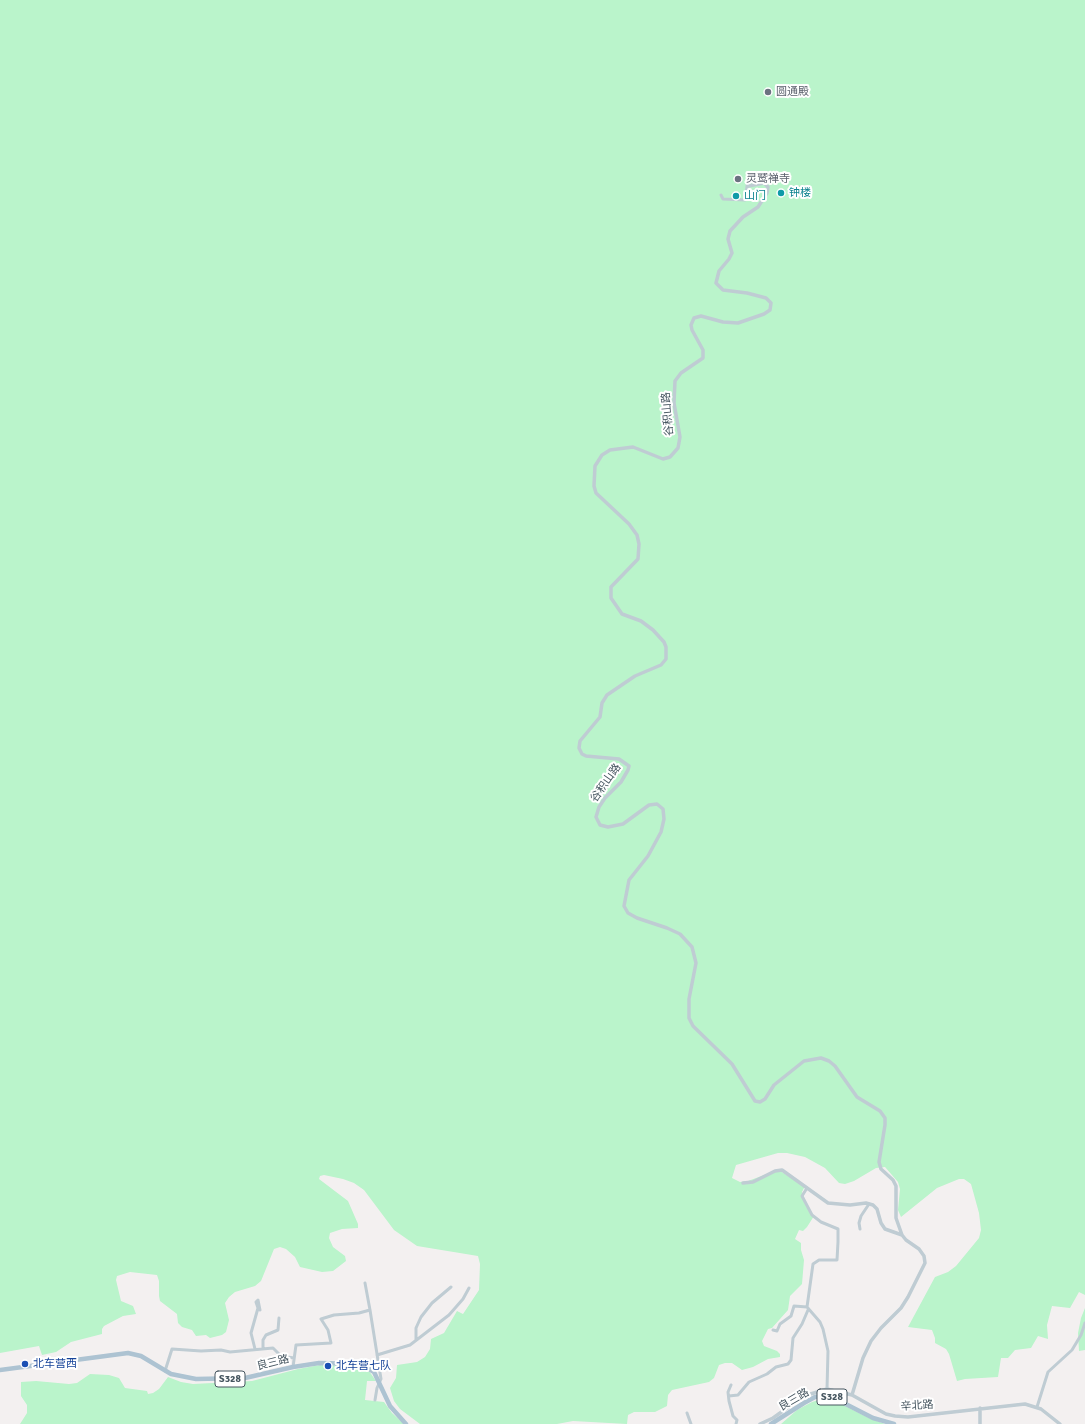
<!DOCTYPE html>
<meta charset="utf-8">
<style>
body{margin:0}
canvas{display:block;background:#f3f0f0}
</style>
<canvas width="1085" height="1424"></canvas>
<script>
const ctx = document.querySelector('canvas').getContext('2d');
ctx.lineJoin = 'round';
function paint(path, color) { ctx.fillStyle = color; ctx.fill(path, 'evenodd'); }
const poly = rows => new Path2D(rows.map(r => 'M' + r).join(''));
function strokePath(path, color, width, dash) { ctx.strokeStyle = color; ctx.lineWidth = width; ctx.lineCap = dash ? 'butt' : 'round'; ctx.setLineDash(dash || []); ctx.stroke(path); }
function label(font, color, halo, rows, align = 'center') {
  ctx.font = font + ' Signika,"Noto Sans SC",sans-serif'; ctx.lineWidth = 4; ctx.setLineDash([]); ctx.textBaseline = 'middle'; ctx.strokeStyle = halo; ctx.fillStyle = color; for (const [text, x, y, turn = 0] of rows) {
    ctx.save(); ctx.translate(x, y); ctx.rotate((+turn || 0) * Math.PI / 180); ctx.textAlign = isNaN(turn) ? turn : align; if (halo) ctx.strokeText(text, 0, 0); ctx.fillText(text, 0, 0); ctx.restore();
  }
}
paint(poly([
 [0,0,1085,0,1085,1295,1079,1292,1070,1308,1052,1306,1047,1325,1048,1339,1038,1336,1031,1348,1015,1350,1008,1358,1001,1358,998,1377,965,1379,957,1381,949,1354,946,1349,935,1343,935,1338,932,1330,908,1327,935,1277,948,1272,956,1266,979,1238,981,1230,979,1213,971,1184,964,1179,959,1179,937,1188,901,1217,898,1210,900,1189,898,1182,885,1167,876,1168,854,1181,845,1184,839,1183,825,1168,805,1157,787,1153,778,1153,736,1165,732,1178,740,1182,748,1181,775,1171,780,1171,805,1186,802,1192,807,1206,814,1216,807,1227,803,1231,799,1230,795,1239,801,1243,801,1250,804,1260,802,1284,790,1296,788,1310,772,1328,768,1329,762,1341,764,1346,777,1351,780,1354,780,1357,768,1359,753,1367,742,1370,732,1363,725,1363,719,1365,714,1378,709,1382,672,1390,668,1395,667,1406,655,1412,634,1412,628,1415,627,1424,573,1421,557,1424,420,1424,400,1409,394,1401,390,1388,396,1378,397,1365,417,1362,425,1357,430,1349,431,1339,444,1333,457,1311,463,1314,479,1290,480,1264,478,1256,417,1246,394,1230,364,1190,354,1183,343,1179,324,1175,320,1176,319,1179,348,1201,358,1224,358,1228,342,1229,330,1233,329,1238,333,1247,345,1256,346,1261,333,1271,322,1272,300,1267,295,1257,286,1249,280,1247,274,1249,261,1281,255,1286,235,1292,229,1297,225,1303,229,1320,226,1332,222,1335,210,1338,206,1335,196,1336,192,1330,182,1327,178,1323,177,1314,160,1301,159,1296,159,1281,157,1275,130,1272,117,1276,116,1280,121,1301,133,1306,136,1314,123,1316,104,1326,102,1329,102,1334,71,1342,56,1352,42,1355,39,1346,0,1353],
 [1085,1308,1085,1350,1079,1351,1078,1333,1081,1318],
 [320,1365,356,1366,369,1371,376,1381,367,1381,365,1400,384,1402,392,1413,404,1424,20,1424,27,1413,27,1405,21,1396,21,1382,36,1381,69,1384,77,1383,90,1374,109,1375,119,1378,125,1388,147,1391,148,1394,153,1393,159,1389,168,1377,181,1382,193,1384,252,1381,298,1369],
 [822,1399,837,1402,871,1419,885,1424,781,1424,797,1410,812,1402]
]), '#baf4cb');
strokePath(poly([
 [721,195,723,199,745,200,749,173],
 [860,1229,859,1223,861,1216,869,1204],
 [365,1283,370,1310],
 [807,1307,813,1264,819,1260,837,1260,838,1242,838,1229,821,1222,812,1215,802,1196,807,1188],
 [773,1330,777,1331,780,1324,791,1316,794,1306,807,1307,820,1322,823,1329,828,1351,827,1389],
 [416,1340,416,1328,421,1317,432,1303,451,1287],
 [263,1348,263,1340,266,1335,278,1330,279,1318],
 [255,1349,251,1333,258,1308,256,1302,258,1300,260,1310],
 [377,1355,410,1345,449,1315,463,1299,469,1288],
 [293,1367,296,1345,331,1343,328,1330,321,1319,334,1315,359,1313,370,1310,381,1379,377,1388,375,1400],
 [165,1371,172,1349,201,1351,221,1350,230,1352,273,1348,281,1356,294,1358],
 [731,1385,728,1392,729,1401,733,1416,737,1420,736,1424],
 [729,1396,738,1395,749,1382,767,1374,776,1367,788,1364,791,1360,793,1338,802,1324,808,1310],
 [1037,1407,1048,1372,1072,1350,1081,1335,1085,1323],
 [687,1413,691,1424]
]), '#bfccd3', 3);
strokePath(poly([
 [748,186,764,183,768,187,767,193,758,207,743,217,730,231,728,239,732,253,729,259,719,271,716,283,723,290,747,293,766,298,771,303,770,310,764,314,738,323,723,322,701,316,694,318,691,325,692,330,703,350,703,358,681,373,675,381,674,403,680,437,678,448,670,457,663,459,633,447,610,450,602,455,595,466,594,486,596,493,629,524,637,535,639,544,638,559,611,587,611,598,622,614,641,621,653,630,664,642,666,647,666,659,661,665,635,676,607,695,602,703,600,717,580,741,579,748,582,754,586,756,619,759,629,766,628,770,621,782,605,798,599,807,596,817,600,825,608,827,623,824,649,805,657,804,663,809,664,819,661,832,648,856,629,880,624,906,628,913,637,918,667,928,680,934,692,947,696,963,689,999,689,1018,693,1026,732,1064,755,1101,760,1102,765,1099,774,1085,804,1061,821,1058,829,1061,835,1066,857,1097,880,1111,885,1118,885,1125,879,1162,881,1169,893,1180,896,1186,896,1218,902,1235],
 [743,1183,753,1182,775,1171,782,1170,828,1203,850,1205,866,1203,873,1205,877,1209,881,1223,885,1229,902,1235,906,1240,919,1249,924,1256,925,1263,908,1297,901,1308,881,1328,871,1341,863,1358,852,1395],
 [760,1424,773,1418,804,1396,827,1389,852,1395,886,1414,895,1416,908,1417,1025,1404,1041,1409,1060,1424],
 [980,1424,980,1408]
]), '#bfccd3', 3.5);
strokePath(poly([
 [0,1370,128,1353,141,1356,171,1374,196,1379,245,1378,293,1367,319,1363,361,1364,374,1372,390,1406,406,1424],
 [771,1424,804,1403,815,1397,823,1396,832,1397,873,1418,894,1424]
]), '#adc3d2', 4.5);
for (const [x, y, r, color] of [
 [768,92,4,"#6b7280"],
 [738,179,4,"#6b7280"],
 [781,193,4,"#0f9aa8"],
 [736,196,4,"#0f9aa8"],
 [25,1364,4,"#1a4fb4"],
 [328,1366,4,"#1a4fb4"]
]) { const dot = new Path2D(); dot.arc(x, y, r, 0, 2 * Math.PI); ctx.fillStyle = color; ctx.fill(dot); strokePath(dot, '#fff', 1.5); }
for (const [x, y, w] of [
 [230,1379,30],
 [832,1397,30]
]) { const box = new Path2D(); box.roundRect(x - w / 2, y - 8, w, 16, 3); ctx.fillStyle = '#fff'; ctx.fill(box); strokePath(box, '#465660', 1); }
label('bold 10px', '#465660', null, [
 ["S328",230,1379],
 ["S328",832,1397]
]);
label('11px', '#5b616d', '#fff', [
 ["圆通殿",776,92],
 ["灵鹫禅寺",746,179]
], 'left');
label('11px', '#0d838f', '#fff', [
 ["钟楼",789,193],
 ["山门",744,196]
], 'left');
label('11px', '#465660', '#fff', [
 ["谷积山路",668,414,-95],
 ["谷积山路",606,783,-55],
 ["良三路",273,1363,-14],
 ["良三路",794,1400,-30],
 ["辛北路",917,1406,-4]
]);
label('11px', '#164399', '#fff', [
 ["北车营西",33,1364],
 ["北车营七队",336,1366]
], 'left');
</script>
